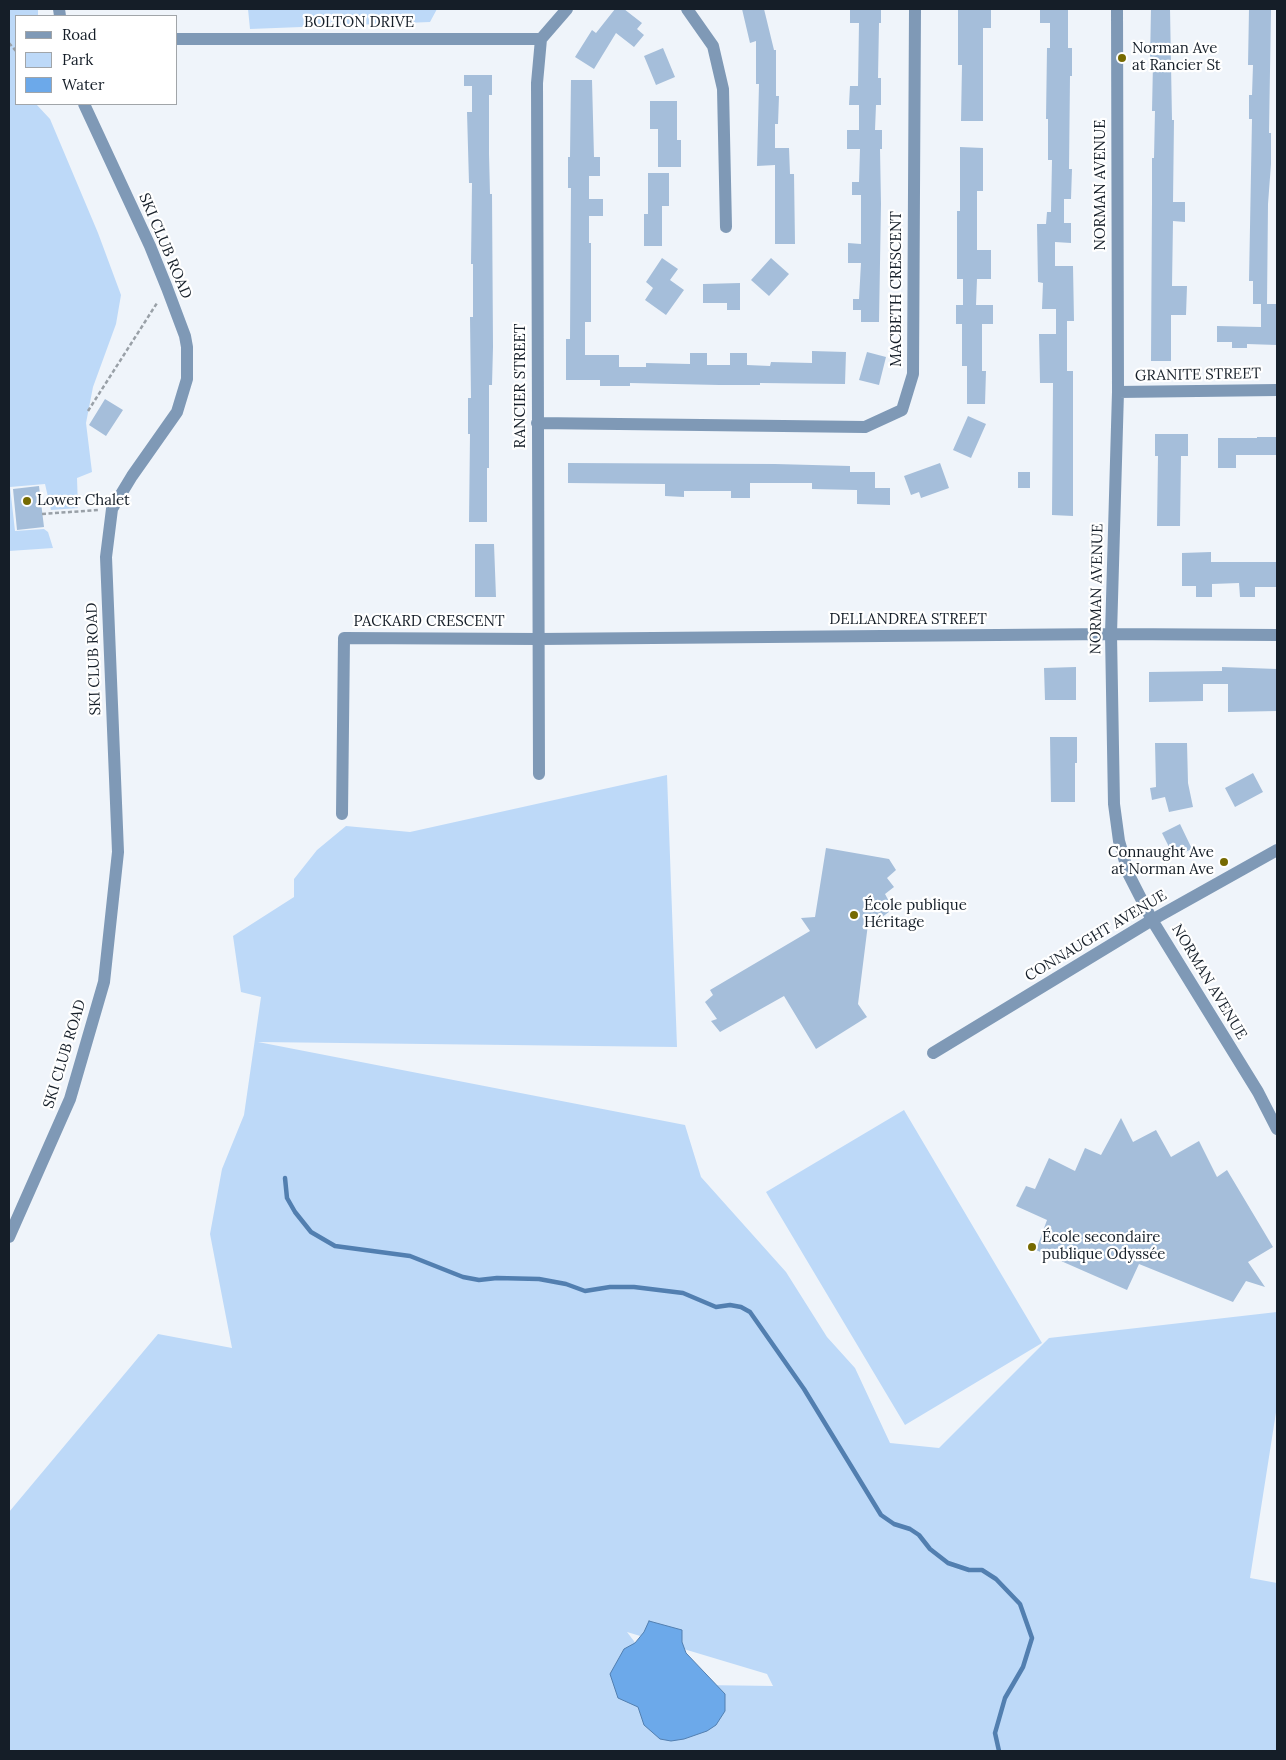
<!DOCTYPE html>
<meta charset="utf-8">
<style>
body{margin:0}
#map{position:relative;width:1286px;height:1760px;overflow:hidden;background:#eff4fa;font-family:Lora,serif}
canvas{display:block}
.frame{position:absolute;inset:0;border:10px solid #151e28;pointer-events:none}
.legend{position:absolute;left:15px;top:15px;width:162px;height:90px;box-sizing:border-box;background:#fff;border:1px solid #a1a5a9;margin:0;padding:6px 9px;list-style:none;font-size:15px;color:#151e28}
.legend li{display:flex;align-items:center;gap:10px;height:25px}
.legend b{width:25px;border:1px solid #a1a5a9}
</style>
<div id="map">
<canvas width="1286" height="1760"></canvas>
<div class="frame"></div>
<ul class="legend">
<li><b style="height:6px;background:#7f99b6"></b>Road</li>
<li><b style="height:14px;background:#bdd9f8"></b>Park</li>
<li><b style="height:14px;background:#6ca9ea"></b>Water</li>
</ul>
</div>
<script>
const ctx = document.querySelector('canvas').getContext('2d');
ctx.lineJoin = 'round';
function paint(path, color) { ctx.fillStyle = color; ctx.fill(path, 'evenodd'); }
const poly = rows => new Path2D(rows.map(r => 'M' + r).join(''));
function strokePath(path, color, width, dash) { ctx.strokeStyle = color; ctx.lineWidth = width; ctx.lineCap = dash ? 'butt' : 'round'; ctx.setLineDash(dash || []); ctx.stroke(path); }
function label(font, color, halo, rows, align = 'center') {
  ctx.font = font + ' Lora,serif'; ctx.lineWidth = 4.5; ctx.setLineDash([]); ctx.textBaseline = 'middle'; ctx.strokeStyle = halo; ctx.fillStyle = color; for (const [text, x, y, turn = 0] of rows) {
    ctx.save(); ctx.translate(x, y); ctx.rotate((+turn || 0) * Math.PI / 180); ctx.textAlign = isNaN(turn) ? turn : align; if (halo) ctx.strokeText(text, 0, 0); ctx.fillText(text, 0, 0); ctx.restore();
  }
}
paint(poly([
 [9,9,38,9,38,16,16,16,16,104,36,104,50,119,98,233,121,295,116,324,93,387,86,423,92,472,77,478,78,508,51,510,45,484,10,487,15,531,44,529,48,532,53,548,9,551],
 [248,9,437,9,430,22,250,29],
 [667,775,677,1047,258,1042,685,1125,701,1177,786,1272,827,1337,855,1368,890,1443,939,1448,1049,1338,1277,1312,1277,1406,1250,1578,1277,1583,1277,1751,9,1751,9,1512,158,1334,232,1348,210,1234,222,1169,244,1115,261,997,241,992,233,936,294,897,294,879,317,850,346,826,410,832],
 [627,1632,767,1674,773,1686,701,1685,653,1666],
 [904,1110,1042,1343,905,1425,766,1192]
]), '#bdd9f8');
const water = poly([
 [649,1621,682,1630,682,1642,686,1653,725,1694,725,1711,716,1725,707,1731,684,1739,671,1741,660,1739,644,1725,638,1707,618,1698,610,1674,624,1649,635,1643,644,1632,649,1621]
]);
paint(water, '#6ca9ea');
strokePath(water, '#527fb0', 1);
strokePath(poly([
 [285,1178,287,1198,295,1212,311,1232,335,1246,410,1256,463,1277,479,1280,497,1278,539,1279,566,1284,585,1291,610,1287,634,1287,683,1293,716,1307,730,1305,741,1307,750,1312,804,1389,881,1515,894,1524,910,1529,919,1535,930,1549,948,1563,969,1570,982,1570,996,1579,1020,1604,1032,1638,1023,1667,1005,1698,995,1733,999,1751]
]), '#527fb0', 4.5);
paint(poly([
 [615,9,624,9,642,23,637,29,644,35,634,47,616,33,594,69,575,57,592,30,596,33],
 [742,9,764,9,774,50,776,50,776,96,779,96,778,124,775,124,775,148,789,148,790,174,794,174,795,244,775,244,775,165,757,166,759,84,756,84,756,41,750,43],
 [850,9,881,9,881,23,879,23,878,78,881,78,881,105,876,105,875,130,882,130,882,149,880,149,881,204,879,322,861,322,861,310,853,310,853,299,859,299,861,263,848,263,848,243,861,244,861,195,852,195,852,182,859,182,860,149,847,149,847,130,859,130,859,105,849,105,850,86,858,86,859,23,850,23],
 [958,9,991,9,991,28,983,28,983,121,961,121,962,65,958,65],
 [1040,9,1068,9,1068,48,1072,48,1072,76,1070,76,1069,169,1072,169,1071,199,1064,199,1064,223,1071,223,1071,243,1055,242,1055,266,1073,266,1074,321,1067,321,1067,371,1073,371,1073,516,1052,515,1053,383,1040,383,1039,334,1056,334,1056,309,1042,309,1043,283,1038,282,1037,224,1046,224,1047,212,1051,212,1052,160,1048,160,1048,119,1046,119,1047,48,1050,48,1050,23,1040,23],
 [1151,9,1170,9,1172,120,1174,120,1173,202,1185,202,1185,222,1173,221,1172,286,1187,286,1186,315,1171,315,1171,361,1151,361,1152,202,1152,158,1154,158,1155,111,1152,111,1153,63,1150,63],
 [1249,9,1271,9,1269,133,1271,133,1271,164,1268,204,1267,304,1253,304,1253,281,1249,281,1252,119,1249,119,1249,95,1252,95,1253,65,1248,65],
 [663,48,675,77,656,85,644,56],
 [464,75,492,75,492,95,489,95,489,154,490,194,492,194,493,347,492,385,489,385,489,468,487,468,487,522,469,522,470,434,468,434,468,398,471,398,470,317,473,317,473,264,471,264,472,183,469,183,467,112,472,112,472,86,464,86],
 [571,80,592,80,594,157,600,157,600,176,589,176,589,199,603,199,603,216,589,216,589,243,591,243,591,322,585,322,585,355,619,355,619,367,646,367,646,363,690,364,690,353,707,353,707,365,730,365,730,353,747,353,747,365,770,366,771,362,812,363,812,351,846,352,845,384,760,383,760,385,719,385,630,383,630,386,600,386,600,380,566,380,566,339,570,339,571,188,568,188,568,157,570,157],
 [650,101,677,101,677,140,681,140,681,167,658,167,658,129,650,129],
 [960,147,983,148,983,191,977,191,977,250,991,250,991,279,977,279,976,305,993,305,993,324,982,324,982,371,986,371,985,404,967,404,967,366,962,366,962,324,956,324,956,305,963,305,963,279,957,279,957,211,960,211],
 [648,173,669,173,669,206,662,206,662,246,644,246,644,214,648,214],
 [662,258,678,269,670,280,684,290,666,315,645,300,653,288,646,282],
 [771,258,789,274,769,296,751,280],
 [740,283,740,310,727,310,727,303,703,303,703,284],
 [1261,304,1277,304,1277,345,1247,344,1247,348,1232,348,1232,342,1217,342,1217,326,1261,327],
 [867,352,886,357,879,385,859,380],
 [105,399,123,410,106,436,89,425],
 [968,416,986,424,971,458,953,450],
 [1155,434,1188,434,1188,456,1181,456,1180,526,1157,526,1158,456,1155,456],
 [1257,437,1277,437,1277,455,1236,455,1236,468,1218,468,1218,438,1257,438],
 [568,463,775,464,850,466,850,472,875,472,875,488,890,488,890,505,857,504,857,490,812,489,812,483,750,483,750,498,731,498,731,491,684,491,684,497,665,496,665,484,568,483],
 [940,463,949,488,921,498,919,492,911,495,904,476],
 [1018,472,1030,472,1030,488,1018,488],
 [39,486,44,527,17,530,13,489],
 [475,544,494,544,496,597,475,597],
 [1211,552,1211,562,1277,562,1277,587,1255,587,1255,597,1240,597,1239,583,1212,584,1212,597,1196,597,1196,586,1182,586,1182,553],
 [1076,667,1076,700,1045,700,1044,668],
 [1222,667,1277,669,1277,711,1228,712,1228,684,1203,684,1203,701,1149,702,1149,672,1222,671],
 [1050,737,1077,737,1077,763,1075,763,1075,802,1051,802],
 [1155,743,1187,743,1188,783,1193,807,1169,812,1165,797,1152,800,1150,788,1156,787],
 [1253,773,1263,792,1235,807,1225,788],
 [1180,824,1192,849,1174,857,1162,833],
 [826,848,889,859,896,870,887,878,894,887,885,894,893,909,882,917,869,916,858,1004,867,1017,816,1049,784,996,720,1032,711,1021,717,1019,705,1002,713,995,710,990,810,931,801,918,815,917],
 [1121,1118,1133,1142,1156,1130,1171,1157,1199,1141,1217,1177,1227,1170,1273,1247,1248,1262,1265,1287,1246,1281,1233,1302,1139,1264,1127,1290,1036,1250,1047,1220,1016,1206,1026,1186,1035,1189,1049,1158,1075,1171,1085,1148,1101,1155]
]), '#a5beda');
strokePath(poly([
 [9,43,16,51],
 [88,411,157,303],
 [42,514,98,510]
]), '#99a0a7', 2.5, [4, 2.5]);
strokePath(poly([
 [59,9,60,16],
 [687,9,713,46,723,89,726,227],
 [1117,9,1118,392,1111,634,1114,804,1119,841,1129,875,1152,920,1258,1092,1277,1129],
 [176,39,541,39],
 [1118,392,1277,390],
 [537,423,865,427,902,410,913,374,915,9],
 [539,774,537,83,541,39,567,9],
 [342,814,344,638,539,639,1111,634,1277,635],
 [933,1053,1152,920,1277,850],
 [9,1237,70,1099,104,982,118,852,106,557,112,509,132,476,177,412,187,379,187,347,185,336,167,288,150,246,84,104]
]), '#7f99b6', 12);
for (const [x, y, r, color] of [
 [1122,58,5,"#766a01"],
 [27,501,5,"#766a01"],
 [1224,862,5,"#766a01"],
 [854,915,5,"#766a01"],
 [1032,1247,5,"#766a01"]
]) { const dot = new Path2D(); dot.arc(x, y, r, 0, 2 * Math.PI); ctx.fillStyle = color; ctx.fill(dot); strokePath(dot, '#fff', 2); }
label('15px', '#151e28', '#fff', [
 ["BOLTON DRIVE",359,23],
 ["NORMAN AVENUE",1101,185,-90],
 ["SKI CLUB ROAD",165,246,67],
 ["MACBETH CRESCENT",897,289,-90],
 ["GRANITE STREET",1198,375,-1],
 ["RANCIER STREET",521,386,-90],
 ["NORMAN AVENUE",1097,589,-89],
 ["DELLANDREA STREET",908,620],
 ["PACKARD CRESCENT",429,622],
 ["SKI CLUB ROAD",94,659,-92],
 ["CONNAUGHT AVENUE",1096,936,-31],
 ["NORMAN AVENUE",1209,982,59],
 ["SKI CLUB ROAD",65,1054,-73]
]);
label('15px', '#151e28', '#fff', [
 ["Norman Ave",1132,49],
 ["at Rancier St",1132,66],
 ["Lower Chalet",37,501],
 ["Connaught Ave",1214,853,"right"],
 ["at Norman Ave",1214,870,"right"],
 ["École publique",864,906],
 ["Héritage",864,923],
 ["École secondaire",1042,1238],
 ["publique Odyssée",1042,1255]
], 'left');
</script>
